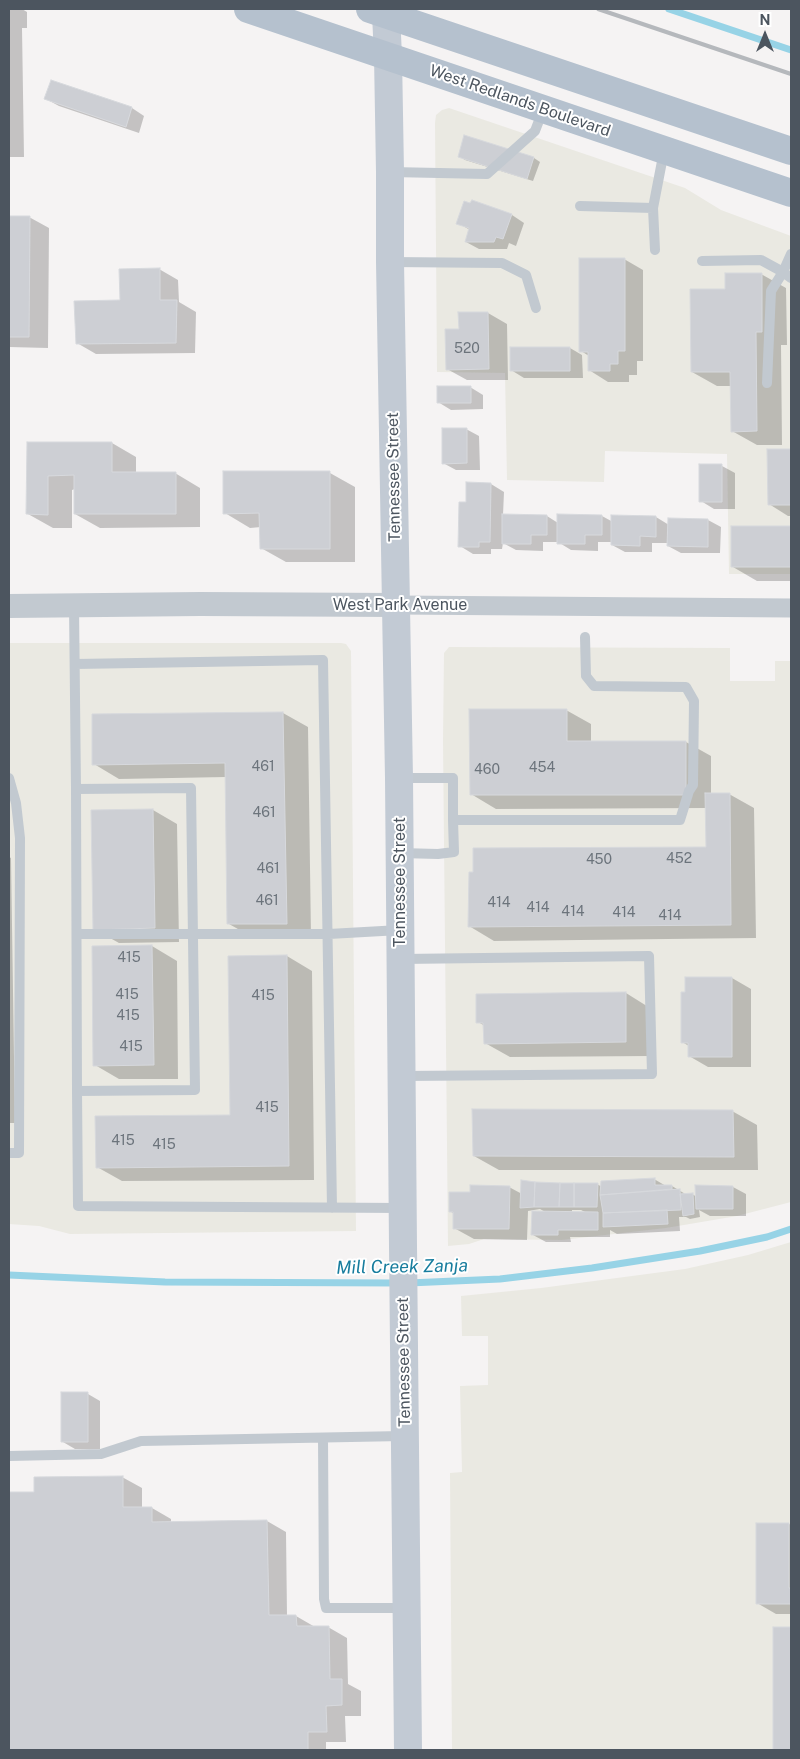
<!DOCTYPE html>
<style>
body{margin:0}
#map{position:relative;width:800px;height:1759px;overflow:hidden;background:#f5f3f3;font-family:"Public Sans",sans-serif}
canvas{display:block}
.frame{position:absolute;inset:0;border:10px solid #4c555f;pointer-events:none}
.north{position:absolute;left:740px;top:10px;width:50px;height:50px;-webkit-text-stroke:4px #fff;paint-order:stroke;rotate:0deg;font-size:14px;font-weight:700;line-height:20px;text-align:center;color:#4c555f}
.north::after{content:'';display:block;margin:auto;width:18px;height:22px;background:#4c555f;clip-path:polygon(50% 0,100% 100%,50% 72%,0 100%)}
</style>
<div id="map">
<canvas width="800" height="1759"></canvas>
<div class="frame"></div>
<div class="north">N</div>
</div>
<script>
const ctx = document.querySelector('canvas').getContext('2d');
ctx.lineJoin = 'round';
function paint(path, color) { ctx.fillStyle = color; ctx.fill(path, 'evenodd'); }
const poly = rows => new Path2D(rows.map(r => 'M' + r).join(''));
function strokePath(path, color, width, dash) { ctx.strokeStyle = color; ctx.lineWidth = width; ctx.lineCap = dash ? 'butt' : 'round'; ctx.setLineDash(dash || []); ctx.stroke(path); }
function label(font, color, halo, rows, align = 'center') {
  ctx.font = font + ' "Public Sans",sans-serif'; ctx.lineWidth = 4; ctx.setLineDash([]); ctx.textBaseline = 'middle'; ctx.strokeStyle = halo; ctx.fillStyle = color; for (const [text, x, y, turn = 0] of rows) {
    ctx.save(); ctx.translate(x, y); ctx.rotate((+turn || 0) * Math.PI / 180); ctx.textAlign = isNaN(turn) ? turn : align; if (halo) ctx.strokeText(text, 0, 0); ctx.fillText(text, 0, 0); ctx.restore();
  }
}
paint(poly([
 [449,108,685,188,721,210,791,236,791,574,729,574,727,454,605,451,604,482,507,480,505,373,437,372,435,123,436,115,442,110],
 [9,643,341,643,346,644,351,651,356,1231,70,1234,39,1226,9,1224],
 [449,647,730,648,730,681,775,681,775,661,791,661,791,1202,737,1216,666,1228,562,1240,484,1239,469,1244,448,1246,443,741,444,653],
 [791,1242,791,1750,452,1750,450,1473,462,1472,460,1386,488,1385,488,1336,462,1336,461,1296,541,1288,685,1269,748,1255]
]), '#eae9e2');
paint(poly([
 [9,9,22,9,27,12,27,28,22,28,24,157,9,157],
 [52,81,132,108,144,116,139,133,59,106,46,99],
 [465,137,534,158,540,162,533,181,465,160,459,156],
 [472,201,512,215,524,223,516,246,509,243,507,249,479,249,466,242,470,230,458,223],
 [9,217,29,217,49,228,48,348,9,347],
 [624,259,643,270,643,361,637,361,637,375,629,375,629,382,608,382,589,370,589,356,581,351],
 [159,269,178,280,179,302,196,312,195,353,96,354,77,343,121,301],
 [761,274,786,288,787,345,781,345,782,445,757,445,732,431,732,386,717,386,692,372,727,290],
 [488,313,507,324,508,380,467,380,447,369,460,330],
 [570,348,582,355,583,378,524,378,511,370],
 [470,387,483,395,483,409,451,410,438,402],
 [466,429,479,436,480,470,456,470,443,463],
 [29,443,112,443,136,457,136,473,175,473,200,488,200,527,100,528,75,514,75,489,72,490,72,528,53,528,28,514],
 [768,450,791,450,791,516,788,516,769,504],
 [722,466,735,473,735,509,714,509,701,501],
 [225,472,330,473,355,487,355,562,286,562,261,548,261,527,250,528,225,513],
 [491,484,504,492,503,515,547,516,558,523,602,516,613,522,613,517,656,517,669,525,708,520,721,527,720,553,681,553,668,546,668,543,652,543,652,552,625,552,612,545,612,542,598,542,598,551,571,550,558,542,543,542,543,551,516,550,503,543,502,549,491,549,491,554,473,554,460,546,467,504],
 [732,527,791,527,791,581,757,581,733,567],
 [566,710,591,724,591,742,686,742,711,756,711,794,729,794,754,808,756,938,494,941,469,926,707,849,707,808,496,809,471,794],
 [283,713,308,727,311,937,254,938,229,924,226,777,119,779,94,764,93,716],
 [153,810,177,824,179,942,119,943,94,929],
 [9,857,11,858,15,1123,9,1123],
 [152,946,177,961,178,1079,119,1079,95,1065],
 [287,956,312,971,314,1180,122,1181,97,1167,231,1117],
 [732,978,751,989,751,1067,708,1067,689,1056,689,1046,682,1042],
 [626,993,650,1008,651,1056,510,1057,485,1043,485,1026,478,1022],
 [732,1111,757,1125,758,1170,499,1170,474,1156],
 [654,1179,666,1186,672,1186,687,1195,692,1194,697,1197,733,1187,746,1194,746,1216,710,1216,699,1210,700,1217,690,1219,686,1217,679,1217,680,1231,617,1234,610,1230,610,1237,570,1237,571,1242,546,1242,533,1235,547,1213,540,1209,528,1211,527,1240,474,1239,454,1228,454,1214,450,1211,471,1194,509,1187,522,1194,534,1184,597,1184,602,1187],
 [572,1210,581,1210,587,1213,572,1213],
 [88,1394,100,1401,100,1449,75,1449,63,1442],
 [122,1477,142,1488,142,1508,152,1508,171,1519,171,1523,267,1521,286,1532,287,1616,296,1616,315,1627,328,1627,347,1638,348,1684,361,1691,361,1716,345,1716,346,1742,326,1742,326,1750,9,1750,9,1493,35,1493],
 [789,1524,791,1525,791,1614,776,1614,757,1603],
 [774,1628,791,1628,791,1750,774,1750]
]), '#0003');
strokePath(poly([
 [669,9,791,50],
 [9,1275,165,1282,398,1283],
 [409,1283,500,1279,592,1268,700,1251,767,1237,791,1229]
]), '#97d3e6', 7);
const building = poly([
 [51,80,132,107,126,127,44,99,51,80],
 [464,135,534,157,527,179,458,157,464,135],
 [472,200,512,214,503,239,496,237,494,242,465,242,469,228,456,224,464,201,470,203,472,200],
 [9,216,30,216,29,337,9,337,9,216],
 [579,258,625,258,625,351,618,351,618,364,610,364,610,371,588,371,588,352,579,352,579,258],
 [160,268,160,300,177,300,176,343,76,344,74,301,120,300,119,269,160,268],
 [725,273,762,273,762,332,756,332,757,431,731,432,730,372,691,372,690,289,725,289,725,273],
 [458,312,488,312,489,369,446,370,445,329,459,329,458,312],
 [510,347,570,347,570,371,510,371,510,347],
 [437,386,471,386,471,403,437,403,437,386],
 [442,428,467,428,467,463,442,464,442,428],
 [27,442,112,442,112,472,176,472,176,514,74,514,74,475,48,476,48,515,26,514,27,442],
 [767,449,791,449,791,505,768,505,767,449],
 [699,464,722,464,722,502,699,502,699,464],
 [223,471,330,471,330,549,260,549,259,513,223,514,223,471],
 [466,482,491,483,490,542,479,542,479,547,458,547,459,502,466,502,466,482],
 [502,514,547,515,547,535,531,535,531,544,502,544,502,514],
 [557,514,602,515,602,535,585,535,585,544,557,544,557,514],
 [611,515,656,516,656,537,640,536,640,546,611,545,611,515],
 [668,518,708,519,708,547,667,546,668,518],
 [731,526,791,526,791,567,731,567,731,526],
 [469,709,567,709,567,741,686,741,686,795,470,795,469,709],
 [283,712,287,924,227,924,225,763,92,765,92,714,283,712],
 [705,793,730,793,731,925,468,927,469,872,473,872,473,848,706,847,705,793],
 [153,809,155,928,93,930,91,810,153,809],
 [152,945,154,1065,93,1066,92,946,152,945],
 [287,955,289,1166,96,1168,95,1116,230,1115,228,956,287,955],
 [685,977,732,977,732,1057,688,1057,688,1043,681,1043,681,992,685,992,685,977],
 [626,992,626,1042,484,1044,483,1023,476,1023,476,994,626,992],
 [472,1109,733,1110,734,1157,473,1156,472,1109],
 [655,1178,655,1185,672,1185,672,1189,600,1195,601,1181,655,1178],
 [521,1180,535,1182,534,1207,520,1208,521,1180],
 [535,1182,560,1183,559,1207,534,1207,535,1182],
 [560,1183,574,1183,574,1207,559,1207,560,1183],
 [574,1183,598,1183,597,1207,574,1207,574,1183],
 [470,1185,510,1186,509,1229,453,1229,453,1212,449,1212,449,1192,470,1192,470,1185],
 [695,1185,733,1186,733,1209,696,1209,695,1185],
 [680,1189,681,1210,603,1213,600,1195,680,1189],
 [693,1193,694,1214,683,1216,680,1194,693,1193],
 [667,1210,668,1224,603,1227,603,1213,667,1210],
 [532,1211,598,1212,598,1230,558,1230,558,1235,531,1235,532,1211],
 [61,1392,88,1392,88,1442,61,1442,61,1392],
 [123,1476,123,1507,152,1507,152,1522,267,1520,269,1615,296,1615,297,1626,329,1626,330,1679,342,1679,342,1705,326,1706,327,1732,308,1732,308,1750,9,1750,9,1492,34,1492,34,1477,123,1476],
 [756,1523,789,1523,789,1588,791,1588,791,1604,756,1604,756,1523],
 [773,1627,791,1627,791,1750,773,1750,773,1627]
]);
paint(building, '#cdcfd4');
strokePath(building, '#d7d9dd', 1);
strokePath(poly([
 [391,172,487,174,535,131,543,110],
 [580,206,653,208],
 [655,250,653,208,664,151],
 [791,254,783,272,791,278],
 [702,261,761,260,783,272,771,291,767,383],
 [391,262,502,263,526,275,536,308],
 [74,606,76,789,191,788,195,1090,77,1091,78,1206,401,1208],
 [75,664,323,660,332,1208],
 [9,778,16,803,20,838,19,1153,9,1153],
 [400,778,453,778,453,820,680,820,689,791,693,785,694,701,686,687,594,686,586,676,585,637],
 [76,789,77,1091],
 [400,853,438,854,454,852,453,820],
 [77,934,329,934,400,930],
 [401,959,649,956,652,1074,403,1076],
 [323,1438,324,1599,326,1608,404,1608],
 [9,1456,101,1454,141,1441,403,1436]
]), '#c2c9d0', 10);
strokePath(poly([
 [396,605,791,608]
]), '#c2c9d0', 19);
strokePath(poly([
 [9,606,200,604,396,605]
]), '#c2c9d0', 24);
strokePath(poly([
 [383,9,386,14,388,56,390,172,390,262,399,778,403,1246,408,1750]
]), '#c2cad4', 28);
strokePath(poly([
 [248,9,791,193],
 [370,9,791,151]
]), '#b5c1ce', 28);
strokePath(poly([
 [598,9,791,74]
]), '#b5b8bc', 4);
label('14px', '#6c747c', null, [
 ["520",467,349],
 ["461",263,767],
 ["454",542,768],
 ["460",487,770],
 ["461",264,813],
 ["452",679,859],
 ["450",599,860],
 ["461",268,869],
 ["461",267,901],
 ["414",499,903],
 ["414",538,908],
 ["414",573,912],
 ["414",624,913],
 ["414",670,916],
 ["415",129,958],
 ["415",127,995],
 ["415",263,996],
 ["415",128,1016],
 ["415",131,1047],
 ["415",267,1108],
 ["415",123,1141],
 ["415",164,1145]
]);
label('16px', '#4c555f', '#fff', [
 ["West Redlands Boulevard",520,101,19],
 ["Tennessee Street",394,477,-91],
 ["West Park Avenue",400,605],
 ["Tennessee Street",400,882,-90],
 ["Tennessee Street",404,1362,-91]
]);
label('italic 18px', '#187d9e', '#fff', [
 ["Mill Creek Zanja",402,1267,-1]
]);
</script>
